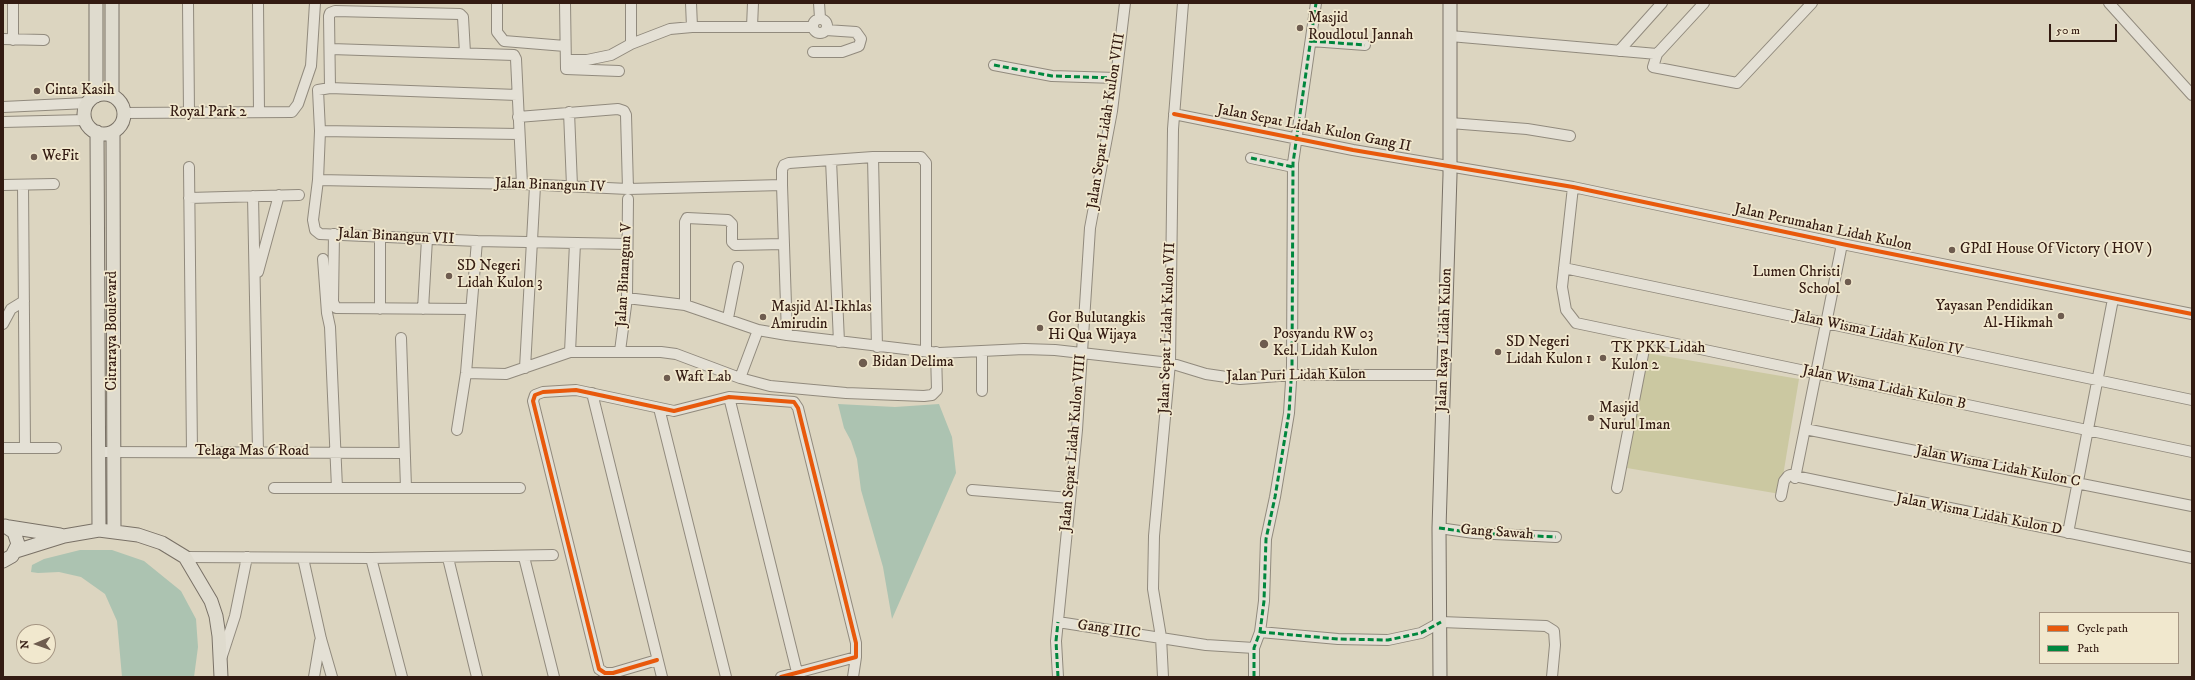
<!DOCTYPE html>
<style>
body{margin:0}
#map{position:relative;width:2195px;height:680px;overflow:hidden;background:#dcd5c0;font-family:"IM FELL DW Pica",serif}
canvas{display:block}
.frame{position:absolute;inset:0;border:4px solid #331b12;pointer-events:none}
.legend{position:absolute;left:2039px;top:612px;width:140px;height:52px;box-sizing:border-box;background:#f1e8ce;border:1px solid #a59683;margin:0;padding:5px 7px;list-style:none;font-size:12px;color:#331b12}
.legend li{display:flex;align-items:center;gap:8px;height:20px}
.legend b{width:20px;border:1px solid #a59683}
.north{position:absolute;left:16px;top:624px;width:40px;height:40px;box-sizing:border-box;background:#f1e8ce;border:1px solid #a59683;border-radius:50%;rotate:268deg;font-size:11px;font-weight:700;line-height:16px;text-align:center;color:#331b12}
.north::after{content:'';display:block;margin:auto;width:14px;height:18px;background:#6e5c4f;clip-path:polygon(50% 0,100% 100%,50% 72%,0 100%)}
.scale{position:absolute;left:2049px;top:24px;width:68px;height:18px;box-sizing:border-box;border:2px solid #331b12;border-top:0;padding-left:5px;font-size:12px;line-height:14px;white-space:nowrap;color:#331b12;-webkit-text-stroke:3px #f1e8ce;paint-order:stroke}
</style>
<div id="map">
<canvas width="2195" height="680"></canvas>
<div class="frame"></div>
<ul class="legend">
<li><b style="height:5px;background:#e8590c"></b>Cycle path</li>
<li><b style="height:5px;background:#00873e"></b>Path</li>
</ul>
<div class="north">N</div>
<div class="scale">50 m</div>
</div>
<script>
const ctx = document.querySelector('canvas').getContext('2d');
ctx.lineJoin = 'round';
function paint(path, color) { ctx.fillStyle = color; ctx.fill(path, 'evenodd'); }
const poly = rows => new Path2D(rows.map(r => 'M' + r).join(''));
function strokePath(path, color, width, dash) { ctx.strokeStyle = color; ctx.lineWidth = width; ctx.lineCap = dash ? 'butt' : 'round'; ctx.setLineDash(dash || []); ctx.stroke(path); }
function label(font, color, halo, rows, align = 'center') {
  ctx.font = font + ' "IM FELL DW Pica",serif'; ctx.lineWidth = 3.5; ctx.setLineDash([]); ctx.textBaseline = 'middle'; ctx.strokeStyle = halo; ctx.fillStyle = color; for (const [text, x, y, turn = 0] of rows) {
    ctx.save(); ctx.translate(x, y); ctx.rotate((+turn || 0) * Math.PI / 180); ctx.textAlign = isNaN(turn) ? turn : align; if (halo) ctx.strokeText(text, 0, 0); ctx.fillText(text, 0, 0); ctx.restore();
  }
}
paint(poly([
 [1646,353,1799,379,1780,494,1627,468]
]), '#cbc8a1');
paint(poly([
 [838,404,895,407,939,404,952,437,956,473,892,619,883,567,861,490,857,459,851,441,844,428],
 [80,550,112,550,144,561,181,591,196,619,198,647,194,677,122,677,117,621,105,594,81,577,59,572,38,573,31,572,32,565,44,559]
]), '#acc3b1');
const minor = poly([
 [188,3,189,113],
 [258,3,259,112],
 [497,3,497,32,504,41,565,46],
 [565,3,566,69,619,71],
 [631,3,631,44],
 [691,3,692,27],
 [819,3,820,18],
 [1704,3,1657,54,1653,67,1737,83,1812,3],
 [2109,3,2192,95],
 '813 26a7 7 0 1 1 14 0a7 7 0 1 1-14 0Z',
 [752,27,753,3],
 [1450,36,1657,54],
 [3,39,44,40],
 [13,40,13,3],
 [1311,41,1365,45],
 [331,49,514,55,516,59,522,184],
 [1619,51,1662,3],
 [813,52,842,52,859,46,861,39,856,32,826,30],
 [566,60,587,60,611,55,631,44,670,29,692,27,813,27],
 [994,65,1052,76,1116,78],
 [330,88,329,16,330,13,335,11,460,14,463,17,465,53],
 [517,95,330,88,318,90,320,131,318,180,313,220,315,230,320,234,477,241,627,244],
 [3,107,87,103],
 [569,112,572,186],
 [124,113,292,112,298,104,311,66,315,3],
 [1174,114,1353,150,1573,187,1842,244,2192,314],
 [518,117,618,109,624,111,626,115,628,189],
 [3,122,86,120],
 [1450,123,1527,129,1570,136],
 [320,131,519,134],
 [873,157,877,347],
 [1251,158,1293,167],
 [831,160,839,342],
 [189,167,192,452],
 [318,180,522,184,628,189,782,185],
 [3,185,54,184],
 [23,185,25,448],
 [1573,187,1562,287,1566,310,1576,323,2192,452],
 [253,196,258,452],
 [189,198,299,195],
 [334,234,333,302,336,308,471,309],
 [380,236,380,309],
 [323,259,327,313,330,327,337,488],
 [1564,268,2192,400],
 [258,272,279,195],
 [627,298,685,305,758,330,787,335,939,353,1024,349,1055,350,1170,363,1206,374,1240,379,1292,375,1444,375],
 [685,305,685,222,687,218,728,220,732,224,732,242,735,245,784,244],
 [423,309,427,239],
 [728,318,738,267],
 [3,324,11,309,24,301],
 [787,335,782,185,782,170,784,165,789,163,873,157,921,157,926,163,926,351],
 [401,338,406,488],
 [620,351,627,298,628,199],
 [570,352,575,243],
 [525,368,535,186],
 [466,373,506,374,570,352,661,352,676,354,740,378,770,386,846,393,924,396,932,395,937,390,936,352],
 [740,378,758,330],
 [982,391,982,351],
 [592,393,662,677],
 [729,397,797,672],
 [659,408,726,677],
 [1805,429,2192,506],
 [457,430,466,373,477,241],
 [3,448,56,448],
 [99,452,404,453],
 [1795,478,1842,244],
 [274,488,520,488],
 [1617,488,1646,339],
 [972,490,1070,498],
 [1781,496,1784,481,1788,476,1790,475,2192,558],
 [1439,528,1474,533,1556,537],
 [2068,533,2113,299],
 [185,557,371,558,553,555],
 [524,557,554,677],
 [303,558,321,639,332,677],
 [371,558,402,677],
 [448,558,477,677],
 [1058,622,1206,645,1254,648],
 [1260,632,1338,639,1388,640,1421,633,1441,622,1546,626,1554,631,1555,645,1552,677],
 [222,656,235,616,247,557],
 [657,660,613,673,605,673,599,669,533,401,535,395,543,392,576,390,674,411,729,397,794,402,798,408,856,643,856,657,781,677],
 [314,677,320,641],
 [853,677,856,657],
 [1058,677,1056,641,1077,430,1090,228,1112,111,1125,3],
 [1163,677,1161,637,1153,589,1154,536,1170,363,1173,129,1183,3],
 [1254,677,1254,648,1260,632,1264,601,1266,539,1275,497,1289,413,1292,366,1293,163,1316,3]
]);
const major = poly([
 [96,3,96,96],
 [112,3,112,95],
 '84 114a20 20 0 1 1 40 0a20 20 0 1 1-40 0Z',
 [97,132,99,530],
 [113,132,114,530],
 [9,527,60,535],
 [16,551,64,536,99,530,138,535,162,543,185,557,211,601,216,616,219,636,221,677],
 [3,561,12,556,18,544,14,532,5,526],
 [1440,677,1439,528,1450,175,1450,3]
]);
strokePath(minor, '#918a7d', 12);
strokePath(major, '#797166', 15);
strokePath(minor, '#e4e0d5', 10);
strokePath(major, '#dfdbce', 13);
strokePath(poly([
 [1311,41,1365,45],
 [994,65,1052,76,1116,78],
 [1251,158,1293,167],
 [1439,528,1474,533,1556,537],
 [1260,632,1338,639,1388,640,1421,633,1441,622],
 [1058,677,1056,641,1058,622],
 [1254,677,1254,648,1260,632,1264,601,1266,539,1275,497,1289,413,1292,366,1293,163,1316,3]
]), '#00873e', 3, [6, 3]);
strokePath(poly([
 [1174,114,1353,150,1573,187,1842,244,2192,314],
 [657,660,613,673,605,673,599,669,533,401,535,395,543,392,576,390,674,411,729,397,794,402,798,408,856,643,856,657,781,677]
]), '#e8590c', 4);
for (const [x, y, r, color] of [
 [1300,28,4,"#6e5c4f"],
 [37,91,4,"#6e5c4f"],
 [34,157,4,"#6e5c4f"],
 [1952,250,4,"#6e5c4f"],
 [449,276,4,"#6e5c4f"],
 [1848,282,4,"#6e5c4f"],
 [2061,316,4,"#6e5c4f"],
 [763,317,4,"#6e5c4f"],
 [1040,328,4,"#6e5c4f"],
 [1264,344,5,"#6e5c4f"],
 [1498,352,4,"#6e5c4f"],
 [1603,358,4,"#6e5c4f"],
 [863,363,5,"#6e5c4f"],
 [667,378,4,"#6e5c4f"],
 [1591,418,4,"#6e5c4f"]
]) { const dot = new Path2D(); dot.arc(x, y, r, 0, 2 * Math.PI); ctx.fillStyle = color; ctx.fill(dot); strokePath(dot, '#f1e8ce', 1.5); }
label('15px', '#331b12', '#f1e8ce', [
 ["Masjid",1308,19],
 ["Roudlotul Jannah",1308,36],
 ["Cinta Kasih",45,91],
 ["WeFit",42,157],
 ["GPdI House Of Victory ( HOV )",1960,250],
 ["SD Negeri",457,267],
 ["Lidah Kulon 3",457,284],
 ["Lumen Christi",1840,273,"right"],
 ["School",1840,290,"right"],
 ["Yayasan Pendidikan",2053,307,"right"],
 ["Al-Hikmah",2053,324,"right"],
 ["Masjid Al-Ikhlas",771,308],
 ["Amirudin",771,325],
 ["Gor Bulutangkis",1048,319],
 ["Hi Qua Wijaya",1048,336],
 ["Posyandu RW 03",1273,335],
 ["Kel. Lidah Kulon",1273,352],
 ["SD Negeri",1506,343],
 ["Lidah Kulon 1",1506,360],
 ["TK PKK Lidah",1611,349],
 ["Kulon 2",1611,366],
 ["Bidan Delima",872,363],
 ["Waft Lab",675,378],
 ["Masjid",1599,409],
 ["Nurul Iman",1599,426]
], 'left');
label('15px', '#331b12', '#f1e8ce', [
 ["Royal Park 2",208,113],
 ["Jalan Sepat Lidah Kulon VIII",1107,121,-81],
 ["Jalan Sepat Lidah Kulon Gang II",1314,129,11],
 ["Jalan Binangun IV",550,186,2],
 ["Jalan Perumahan Lidah Kulon",1823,228,12],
 ["Jalan Binangun VII",396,237,3],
 ["Jalan Binangun V",625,275,-87],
 ["Jalan Sepat Lidah Kulon VII",1168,328,-88],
 ["Citraraya Boulevard",113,331,-90],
 ["Jalan Wisma Lidah Kulon IV",1878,334,12],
 ["Jalan Raya Lidah Kulon",1445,340,-88],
 ["Jalan Puri Lidah Kulon",1296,376,-1],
 ["Jalan Wisma Lidah Kulon B",1884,388,12],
 ["Jalan Sepat Lidah Kulon VIII",1074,443,-85],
 ["Telaga Mas 6 Road",252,452],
 ["Jalan Wisma Lidah Kulon C",1998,467,11],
 ["Jalan Wisma Lidah Kulon D",1979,515,11],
 ["Gang Sawah",1497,533,4],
 ["Gang IIIC",1109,630,8]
]);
</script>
